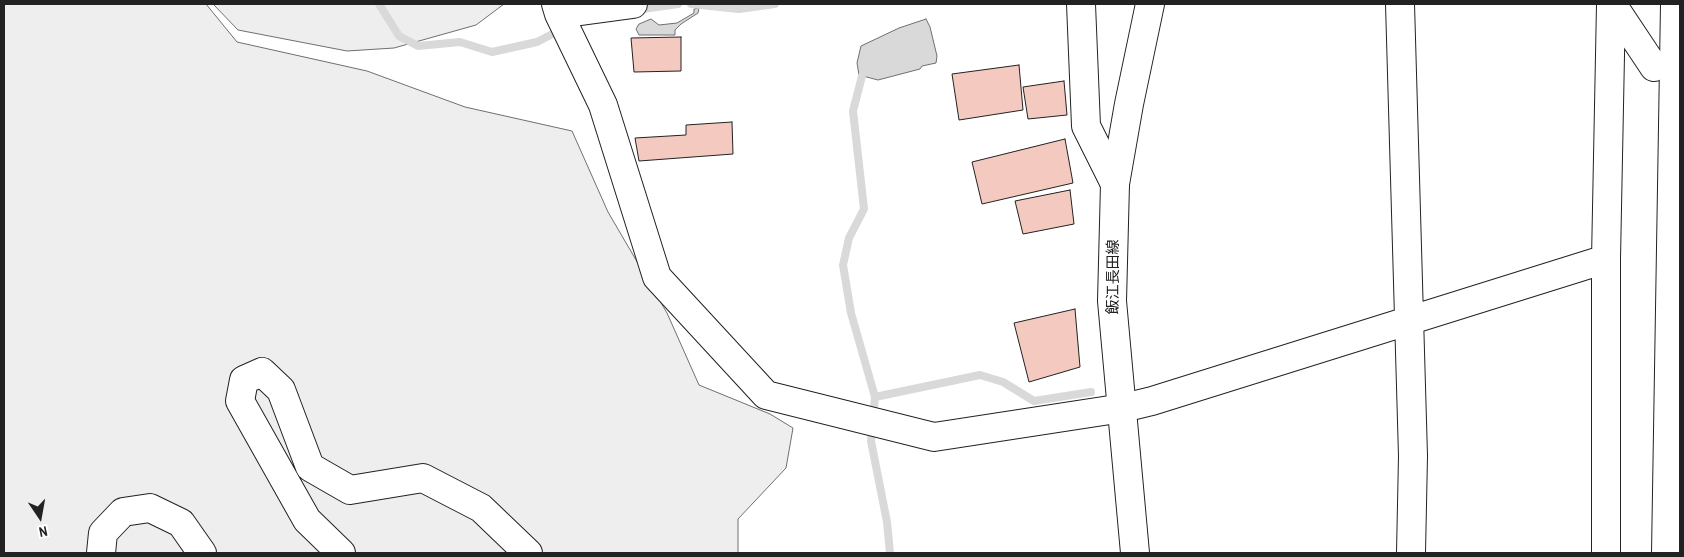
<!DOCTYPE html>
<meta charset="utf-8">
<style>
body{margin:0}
#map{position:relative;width:1684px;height:557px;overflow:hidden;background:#fff;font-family:"Archivo Narrow",sans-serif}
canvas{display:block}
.frame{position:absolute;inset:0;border:5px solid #222;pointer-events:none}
.north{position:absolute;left:15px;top:492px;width:50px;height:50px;-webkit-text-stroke:4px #fff;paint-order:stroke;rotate:168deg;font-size:14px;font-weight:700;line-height:20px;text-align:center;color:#222}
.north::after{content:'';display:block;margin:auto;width:18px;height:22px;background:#222;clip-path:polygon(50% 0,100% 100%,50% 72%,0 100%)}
</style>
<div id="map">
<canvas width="1684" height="557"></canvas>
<div class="frame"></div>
<div class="north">N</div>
</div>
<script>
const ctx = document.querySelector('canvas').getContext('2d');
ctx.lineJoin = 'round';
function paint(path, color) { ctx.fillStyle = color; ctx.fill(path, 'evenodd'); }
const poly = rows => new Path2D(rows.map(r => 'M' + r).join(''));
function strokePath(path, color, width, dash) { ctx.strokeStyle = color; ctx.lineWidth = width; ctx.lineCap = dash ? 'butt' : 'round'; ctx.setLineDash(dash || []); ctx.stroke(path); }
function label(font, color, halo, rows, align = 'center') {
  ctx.font = font + ' "Archivo Narrow","Noto Sans JP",sans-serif'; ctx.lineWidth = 4; ctx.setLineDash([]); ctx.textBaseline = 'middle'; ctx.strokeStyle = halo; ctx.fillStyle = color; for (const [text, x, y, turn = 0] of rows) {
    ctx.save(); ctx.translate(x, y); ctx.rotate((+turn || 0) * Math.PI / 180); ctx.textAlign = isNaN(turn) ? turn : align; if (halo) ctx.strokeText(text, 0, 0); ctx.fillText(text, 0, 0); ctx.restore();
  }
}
const green = poly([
 [4,4,206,4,237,42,367,71,465,107,572,131,608,212,667,313,699,385,770,414,793,428,786,468,738,519,738,553,4,553,4,4],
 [213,4,504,4,476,25,394,48,347,51,238,30,213,4]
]);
paint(green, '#eee');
strokePath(green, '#6f6f6f', 1);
const water = poly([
 [699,8,698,13,681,24,675,30,675,35,639,35,636,29,639,24,651,19,659,25,677,23,694,13,694,9,699,8],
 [926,19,930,27,937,56,936,63,922,66,920,69,878,80,859,75,857,63,861,46,899,28,926,19]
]);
paint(water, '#d9d9d9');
strokePath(water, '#6f6f6f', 1);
strokePath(poly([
 [379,4,399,36,418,46,460,42,492,52,537,42,560,30],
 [691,4,739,9,775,4],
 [636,10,678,4],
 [862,76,853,111,864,209,849,238,843,265,851,313,875,397],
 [890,553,887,522,871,441,875,397,980,375,1003,382,1034,401,1091,392]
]), '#d9d9d9', 8);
const building = poly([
 [681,37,681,71,634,72,631,38,681,37],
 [1019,65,1023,110,959,120,952,74,1019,65],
 [1064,81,1067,115,1028,119,1023,87,1064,81],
 [732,122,733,154,639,161,635,138,686,135,686,125,732,122],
 [1065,139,1073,183,982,204,972,162,1065,139],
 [1070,190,1074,224,1023,234,1015,201,1070,190],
 [1075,309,1080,367,1029,382,1014,323,1075,309]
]);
paint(building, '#f3c9c0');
strokePath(building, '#222', 1);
const minor = poly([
 [556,4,559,14,603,105,657,277,766,395,934,437,1123,408,1152,401,1606,259],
 [1081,4,1086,126,1115,184],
 [1400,4,1413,456,1411,553],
 [1612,4,1654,67],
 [559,14,633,4],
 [101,553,103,533,123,512,150,508,181,523,202,553],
 [341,553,307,520,240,401,244,380,262,372,281,390,310,467,350,490,423,478,481,508,528,553],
 [1606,553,1606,259,1611,4]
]);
const major = poly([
 [1135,553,1112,301,1115,184,1129,104,1150,4]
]);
const highway = poly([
 [1666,553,1675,4]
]);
strokePath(minor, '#222', 30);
strokePath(major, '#222', 30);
strokePath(highway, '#222', 30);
strokePath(minor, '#fff', 28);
strokePath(major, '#fff', 28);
strokePath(highway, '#fff', 28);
label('15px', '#222', '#fff', [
 ["飯江長田線",1114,277,-90]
]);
</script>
